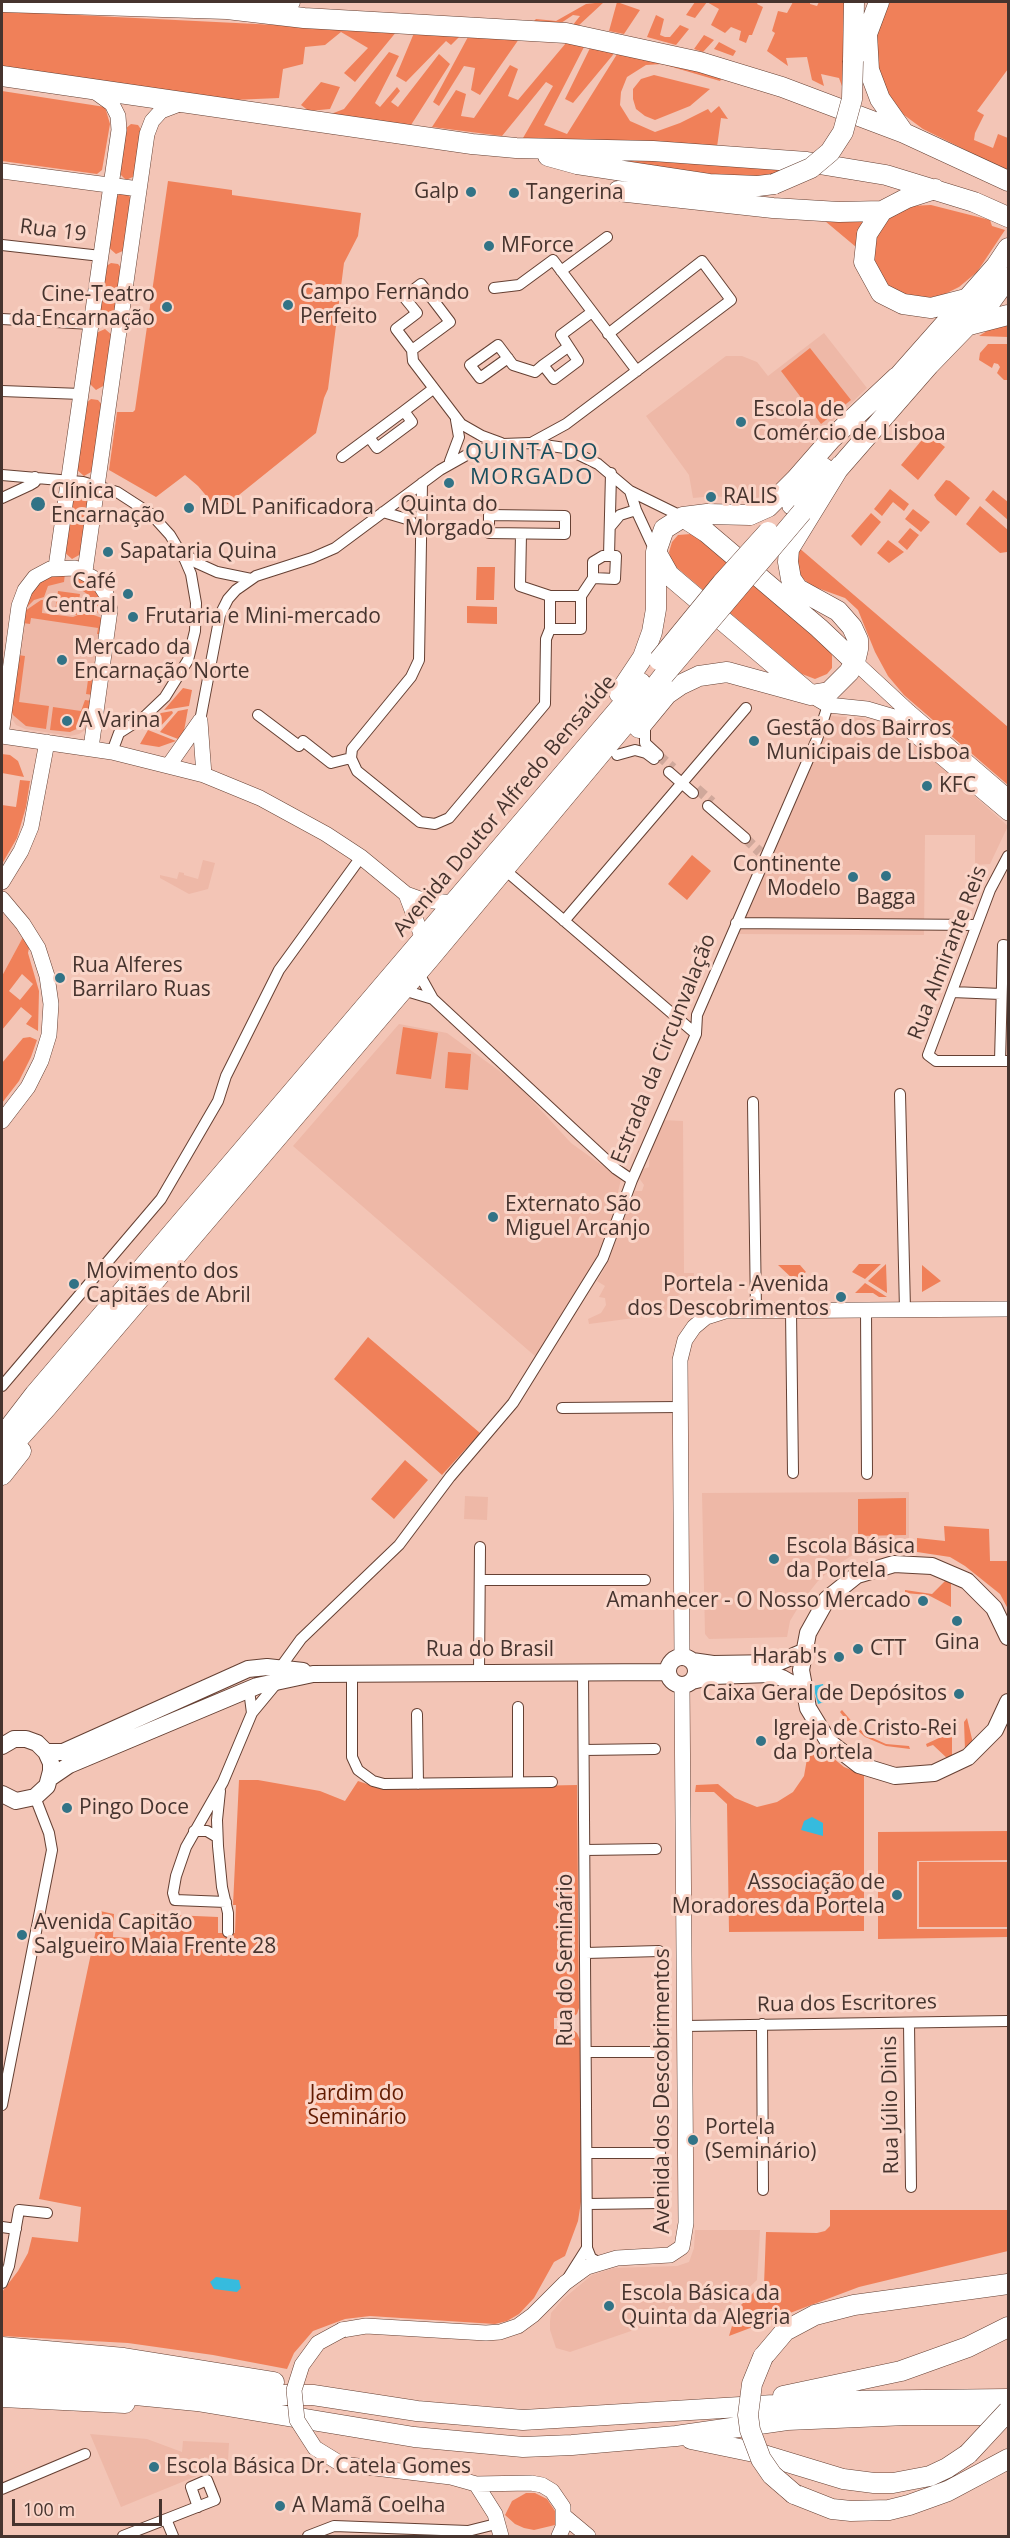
<!DOCTYPE html>
<meta charset="utf-8">
<style>
body{margin:0}
#map{position:relative;width:1010px;height:2538px;overflow:hidden;background:#f3c5b6;font-family:"Open Sans",sans-serif}
canvas{display:block}
.frame{position:absolute;inset:0;border:3px solid #46342e;pointer-events:none}
.scale{position:absolute;left:12px;top:2499px;width:150px;height:27px;box-sizing:border-box;border:3px solid #46342e;border-top:0;padding-left:8px;font-size:18px;line-height:21px;white-space:nowrap;color:#46342e;-webkit-text-stroke:4px #fad5c8;paint-order:stroke}
</style>
<div id="map">
<canvas width="1010" height="2538"></canvas>
<div class="frame"></div>
<div class="scale">100 m</div>
</div>
<script>
const ctx = document.querySelector('canvas').getContext('2d');
ctx.lineJoin = 'round';
function paint(path, color) { ctx.fillStyle = color; ctx.fill(path, 'evenodd'); }
const poly = rows => new Path2D(rows.map(r => 'M' + r).join(''));
function strokePath(path, color, width, dash) { ctx.strokeStyle = color; ctx.lineWidth = width; ctx.lineCap = dash ? 'butt' : 'round'; ctx.setLineDash(dash || []); ctx.stroke(path); }
function label(font, color, halo, rows, align = 'center') {
  ctx.font = font + ' "Open Sans",sans-serif'; ctx.lineWidth = 6; ctx.setLineDash([]); ctx.textBaseline = 'middle'; ctx.strokeStyle = halo; ctx.fillStyle = color; for (const [text, x, y, turn = 0] of rows) {
    ctx.save(); ctx.translate(x, y); ctx.rotate((+turn || 0) * Math.PI / 180); ctx.textAlign = isNaN(turn) ? turn : align; if (halo) ctx.strokeText(text, 0, 0); ctx.fillText(text, 0, 0); ctx.restore();
  }
}
paint(poly([
 [824,333,867,388,816,437,817,439,785,476,763,496,750,500,714,496,693,498,689,475,646,416,726,356,742,356,757,362,768,376],
 [67,569,106,603,88,728,79,734,70,736,25,729,16,725,10,716,24,598],
 [830,716,861,718,909,738,1008,826,990,864,975,865,975,835,925,835,924,935,736,934],
 [203,860,215,863,208,889,189,894,160,878,160,875,177,879,179,872,184,873,184,875,198,879],
 [2,912,23,937,2,976],
 [399,1024,447,1033,516,1083,571,1143,621,1179,604,1254,536,1357,293,1146],
 [662,1120,683,1121,684,1273,694,1273,694,1284,675,1298,664,1314,589,1324,588,1319,601,1313,606,1305,605,1298,599,1297,605,1286,597,1281,607,1264,635,1191,642,1191,644,1185,639,1178,643,1169,649,1167,650,1150],
 [909,1492,909,1544,883,1545,858,1552,835,1566,818,1581,802,1601,790,1621,787,1637,709,1639,705,1634,702,1493],
 [465,1496,488,1497,487,1520,464,1519],
 [695,2230,760,2230,757,2280,725,2310,669,2327,666,2319,570,2352,556,2348,550,2330,550,2321,551,2313,563,2299,592,2275,614,2268,677,2266,689,2262,694,2248],
 [90,2434,147,2439,182,2452,183,2441,229,2443,228,2461,204,2457,204,2473,121,2507]
]), '#eeb8a7');
paint(poly([
 [604,2,577,27,572,26,580,16,573,15,558,25,532,23,536,19,556,21,586,4],
 [617,2,640,10,624,34,609,31],
 [695,2,758,2,757,4,763,7,752,35,749,35,746,43,739,40,741,31,731,27,725,33,711,25,719,9,707,2,695,18,686,15],
 [793,2,810,2,810,4,817,6,819,2,842,2,847,4,843,89,839,78,821,74,824,86,812,80,807,57,786,58,788,66,767,51,775,33,772,31,778,11,787,13],
 [890,2,1008,2,1008,69,977,111,984,115,975,133,974,140,993,148,998,134,1008,138,1008,171,923,129,904,115,890,99,876,66,875,45,878,26],
 [2,10,95,16,397,31,355,82,344,73,368,48,341,32,325,45,305,47,303,64,283,69,279,98,233,100,2,67],
 [656,15,664,19,660,35,665,37,670,37,680,25,689,29,676,45,647,37],
 [414,33,461,35,451,45,446,41,406,82,396,76],
 [469,35,519,39,480,95,471,90,475,68,464,66,439,106,433,102],
 [704,35,714,40,703,52,694,49],
 [719,42,736,51,733,56,714,49],
 [566,43,585,45,544,125,567,134,619,51,724,75,720,81,662,64,646,65,627,77,621,92,620,105,630,121,655,132,680,123,708,109,711,113,719,106,728,119,721,118,717,147,523,138,553,86,546,82,502,136,432,127,456,90,466,94,461,116,474,118,510,65,518,69,508,96,518,100],
 [591,46,617,50,573,103,565,99],
 [389,52,399,56,375,103,380,107,397,87,400,91,391,102,398,107,439,54,450,64,411,125,331,114,344,109],
 [654,75,710,89,690,106,655,120,645,116,636,109,633,99,633,89,641,79],
 [321,82,340,87,330,109,309,111,301,105],
 [2,91,105,107,110,124,102,170,97,174,2,161],
 [131,124,138,125,142,131,135,176,126,180,119,173,125,129],
 [561,156,791,168,778,174,732,180],
 [168,181,232,190,232,195,361,213,358,236,344,263,328,389,324,398,316,433,219,511,198,486,185,475,156,497,109,470,117,412,133,412,135,410],
 [121,193,128,194,132,200,125,250,116,254,108,247,115,198],
 [931,205,990,220,992,226,1005,230,977,272,959,287,943,295,927,298,893,292,879,279,871,261,875,231,891,213,909,206],
 [869,215,856,247,819,216],
 [111,263,118,264,122,269,115,316,106,320,99,313,105,267],
 [1008,323,1008,337,979,336,990,329],
 [105,329,113,336,105,385,96,390,89,383,96,333],
 [988,344,1008,344,1008,380,1004,380,997,373,1000,367,998,364,994,363,992,368,979,360,980,353],
 [810,348,851,400,821,424,781,371],
 [91,399,98,400,103,406,93,471,84,476,76,469,86,403],
 [926,435,930,435,945,447,918,480,901,465],
 [946,480,950,481,970,498,956,516,937,500,934,495],
 [78,489,85,490,90,496,81,554,72,559,64,552,73,493],
 [890,489,909,504,904,511,893,502,882,516,874,509],
 [993,490,1008,502,1008,520,985,500],
 [980,506,1008,530,1007,552,1000,553,966,524],
 [913,509,930,522,921,532,905,519],
 [871,513,881,522,861,546,851,536],
 [910,528,919,535,907,550,898,542],
 [691,534,697,536,829,650,832,655,832,668,827,674,815,679,802,674,675,566,671,561,669,552,672,542,678,535],
 [888,540,904,552,889,563,877,553],
 [798,547,1008,727,1008,785,904,695,888,676,875,652,858,610,845,598,812,586,801,577,798,571],
 [477,567,495,567,494,600,476,600],
 [65,573,64,582,48,586,44,597,34,600,27,607,27,599,35,586,48,576],
 [74,574,91,583,100,595,103,613,94,612,85,608,90,596,73,584],
 [58,591,80,594,77,615,55,611],
 [41,600,43,600,42,613,73,617,85,612,102,618,101,634,97,634,98,628,31,618,30,624,23,623,25,611],
 [467,606,497,607,497,624,467,623],
 [18,655,25,656,19,702,49,706,46,729,26,726,13,715,11,710],
 [90,666,97,667,93,695,86,694],
 [183,688,192,690,189,706,164,710],
 [85,700,92,701,85,725,70,732,50,730,53,707,81,711],
 [188,709,184,731,178,739,160,732,178,711],
 [172,711,173,713,157,730,148,728,147,725,161,713],
 [148,730,176,741,159,747,140,744],
 [2,754,10,755,18,761,24,777,2,773],
 [20,780,30,781,26,807,17,838,2,864,2,805,16,807],
 [692,855,711,871,687,900,668,884],
 [23,937,29,948,28,953,39,991,38,1031,26,1024,32,1016,21,1007,2,1030,2,976],
 [22,974,33,984,20,1000,9,991],
 [403,1027,438,1033,431,1079,396,1074],
 [30,1037,37,1040,31,1057,19,1081,2,1103,2,1063,23,1038],
 [448,1052,471,1054,468,1090,445,1088],
 [859,1264,881,1264,865,1279,852,1272],
 [886,1264,887,1293,868,1281],
 [778,1265,800,1265,806,1272,794,1280],
 [922,1265,941,1281,922,1292],
 [865,1283,887,1297,879,1297,873,1293,855,1293],
 [368,1337,480,1433,442,1475,334,1379],
 [405,1460,428,1480,394,1519,371,1499],
 [906,1498,906,1535,858,1536,858,1499],
 [944,1526,989,1529,990,1561,1008,1561,1008,1609,1000,1594,965,1566,950,1557,917,1552,917,1538,945,1541],
 [947,1579,951,1582,951,1607,928,1595,905,1593,905,1590,932,1594],
 [842,1710,854,1724,866,1735,886,1744,909,1746,910,1749,886,1746,865,1737,848,1722,840,1712],
 [967,1718,973,1743,965,1750,964,1722],
 [952,1732,952,1756,948,1759,933,1745,927,1747,926,1744],
 [815,1743,844,1767,864,1775,864,1931,729,1932,727,1804,714,1792,695,1792,696,1785,718,1784,735,1798,757,1807,777,1802,793,1792,804,1776,808,1753],
 [239,1780,258,1780,320,1791,345,1801,358,1781,382,1789,577,1785,579,2008,577,2014,571,2018,554,2018,554,2029,572,2029,577,2033,580,2040,582,2195,578,2221,565,2256,554,2262,534,2298,519,2314,507,2321,495,2324,370,2316,345,2319,313,2331,294,2353,287,2369,213,2355,128,2343,2,2336,2,2292,18,2271,28,2253,32,2237,78,2242,81,2207,39,2199,100,1911,114,1914,113,1937,148,1939,149,1914,218,1917,218,1933,235,1933,236,1905,233,1905],
 [1008,1831,1008,1860,917,1861,917,1929,1008,1929,1008,1937,878,1939,878,1832],
 [919,1862,1008,1862,1008,1927,919,1927],
 [830,2210,1008,2210,1008,2251,859,2287,729,2336,737,2309,755,2291,764,2285,766,2232,817,2233,825,2231,830,2226],
 [526,2493,535,2493,547,2499,555,2511,555,2525,534,2530,524,2528,515,2524,505,2515,512,2501]
]), '#f08059');
paint(poly([
 [823,1684,828,1701,818,1704,813,1686],
 [812,1817,823,1823,823,1836,801,1830,804,1821],
 [216,2277,239,2280,241,2288,237,2292,214,2289,210,2282]
]), '#36bbde');
strokePath(poly([
 [658,755,673,768],
 [697,789,712,802],
 [745,838,760,852]
]), '#d0a89b', 10, [10, 5]);
const street = poly([
 [2,245,101,256],
 [561,271,607,237],
 [494,288,519,285,553,260,637,371],
 [2,319,91,324],
 [568,347,543,365,554,379,578,361,561,335,592,312],
 [412,350,396,329,417,313,404,297,421,284,450,322,412,350,413,361,461,424,482,436,501,443],
 [508,358,480,378,470,365,498,345,513,365,535,372,543,365],
 [2,391,81,394],
 [404,411,433,389],
 [533,442,566,424,731,300,702,261,608,334],
 [342,457,369,437,404,411,412,422,377,448,369,437],
 [450,461,459,437,456,420],
 [2,475,83,482,117,492,151,514,170,535,185,560,191,574,196,603,195,631,188,660,165,697,144,717,119,733,112,752],
 [422,483,419,660,411,677,352,749,351,758,357,771,420,822,435,824,449,818,545,704,546,639,550,629],
 [630,491,636,510,655,551],
 [2,498,30,485,35,482,35,477],
 [383,512,410,520,421,536],
 [489,515,565,516,565,534,489,533,489,515],
 [610,527,620,515,636,510],
 [521,534,520,586,550,596],
 [183,552,197,563,217,572,251,579],
 [603,556,616,556,615,579,593,578,593,562,603,556],
 [609,556,611,473],
 [581,596,550,596,550,629,581,629,581,596,593,578],
 [258,715,299,746,303,741,331,763,351,758],
 [200,721,220,615,228,599,236,590,256,576,312,558,335,548,440,470,472,452,503,444,530,443,565,448,598,464,630,491,683,517],
 [645,722,645,743,658,755],
 [617,755,635,750,646,753,654,759],
 [669,772,693,793],
 [708,806,745,838],
 [1008,856,990,890,928,1055,936,1061,1008,1061],
 [505,870,696,1034],
 [564,921,746,708],
 [736,923,976,925],
 [418,972,433,999,616,1169,632,1180],
 [403,990,433,999],
 [952,992,1001,994],
 [1000,1061,1003,945,1008,946],
 [900,1094,905,1310],
 [753,1102,756,1311],
 [866,1310,867,1474],
 [791,1311,793,1473],
 [2,1386,161,1199,218,1101,226,1076,279,970,361,857],
 [562,1408,680,1407],
 [480,1580,645,1580],
 [276,1669,280,1668,301,1639,399,1545,450,1477,513,1403,603,1258,632,1180,696,1034,697,1015,817,739,828,705],
 [479,1672,480,1547],
 [583,1672,587,2248,591,2258,598,2262],
 [352,1673,352,1757,358,1770,373,1781,384,1784,552,1782],
 [251,1686,249,1690,252,1713],
 [518,1707,518,1782],
 [417,1714,418,1784],
 [584,1750,655,1749],
 [220,1791,217,1820,218,1846,222,1887,228,1913,228,1932],
 [194,1831,207,1831,217,1837],
 [585,1850,656,1849],
 [226,1902,175,1900,173,1893,176,1876,186,1847,223,1782,252,1713,276,1684],
 [586,1953,659,1951],
 [909,2023,911,2187],
 [762,2024,763,2190],
 [685,2026,1008,2021],
 [587,2052,659,2052],
 [2,2105,52,1850,49,1833,35,1797],
 [588,2153,660,2153],
 [588,2204,659,2203],
 [2,2227,16,2229],
 [568,2278,587,2248],
 [2,2283,9,2266,19,2210,47,2213],
 [2,2489,85,2454],
 [166,2519,173,2536],
 [123,2536,215,2500,207,2480,191,2487,198,2507],
 [308,2536,334,2526,468,2531,496,2524]
]);
const secondary = poly([
 [2,171,139,189],
 [56,567,119,130,118,116,112,104,94,91],
 [85,571,147,134,152,121,161,111,182,103],
 [855,662,909,712,1008,797],
 [811,695,828,705,867,709,894,717,1008,813],
 [200,721,204,775],
 [2,728,19,606,25,590,35,577,50,569,75,568,97,580,106,594,110,610,91,748],
 [2,736,112,752,204,775,260,798,326,834,361,857,406,894,423,900,454,903],
 [169,765,200,721],
 [2,882,21,851,31,827,47,742],
 [406,894,423,939],
 [2,899,23,924,38,948,47,976,51,1004,49,1035,41,1061,28,1087,2,1121],
 [682,1657,680,1360,685,1340,694,1327,706,1317,725,1311,1008,1309],
 [342,2330,366,2326,486,2333,500,2332,518,2326,533,2315,565,2283,587,2267,617,2258,670,2255,682,2247,686,2223,682,1686],
 [341,2464,451,2477,476,2484,531,2483,542,2485,552,2491,563,2507,563,2527,559,2536],
 [476,2484,495,2514,501,2536],
 [564,2516,588,2536]
]);
const primary = poly([
 [1008,1637,994,1608,967,1581,932,1566,894,1564,857,1575,827,1599,808,1633,801,1670,808,1708,828,1741,859,1765,895,1776,934,1773,968,1757,995,1730,1008,1702],
 '668 1671a14 14 0 1 1 28 0a14 14 0 1 1-28 0Z',
 [692,1661,713,1664,777,1663,803,1652],
 [692,1681,713,1676,770,1674,782,1678,803,1690],
 [2,1746,14,1739,26,1739,37,1743,46,1752,51,1763,51,1771,47,1786,35,1797,16,1801,2,1794],
 [46,1752,63,1752,248,1669,267,1667,303,1671],
 [50,1778,69,1765,257,1686,313,1674,668,1672]
]);
const highway = poly([
 [2,2,227,9,304,18,566,33,700,62,782,87,904,133,1008,181],
 [879,2,867,34,869,70,880,99,904,133],
 [260,5,290,2],
 [853,61,854,2],
 [2,76,472,144,516,148,653,151,807,162,886,175,974,202,1008,217],
 [548,156,577,164,709,184,758,186,774,184],
 [618,191,773,208,839,212,882,211,907,198,935,189],
 [882,211,867,234,864,262,881,293,903,304,931,308,966,299],
 [969,325,1008,315],
 [889,387,996,266,1008,248],
 [833,475,929,365,991,301,1008,278],
 [792,505,824,468],
 [683,517,706,532,819,628,855,662],
 [656,552,669,575,807,692],
 [619,693,643,657,652,632,656,609,656,552,664,529,683,517,707,514,750,515,768,507,796,479,831,439,897,377],
 [639,728,667,694,680,685,699,676,727,672,811,695,829,692,849,672,855,662,858,649,858,640,852,627,838,611,798,589,791,579,788,562,789,549,840,466],
 [2,1437,35,1394,641,683],
 [2,1457,47,1407,430,958,632,716,664,675],
 [2,1475,21,1451],
 [2,2347,124,2358,274,2382],
 [763,2357,785,2331,815,2315,854,2305,1008,2284],
 [2,2364,162,2379,280,2395,313,2395,417,2411,523,2420,841,2401,1008,2399],
 [2,2382,197,2401,414,2437,523,2447,572,2445,676,2436,787,2420,907,2415,1008,2415],
 [783,2396,901,2371,968,2347,1008,2327],
 [2,2397,125,2403],
 [691,2439,754,2452,843,2479,874,2483,893,2483,930,2476,947,2468,968,2454],
 [794,2494,832,2509,851,2511,889,2510,909,2505,948,2491,1008,2459]
]);
strokePath(street, '#654033', 12);
strokePath(secondary, '#654033', 16);
strokePath(primary, '#654033', 18);
strokePath(highway, '#654033', 21);
strokePath(street, '#fff', 10);
strokePath(secondary, '#fff', 15);
strokePath(primary, '#fff', 16);
strokePath(highway, '#fff', 20);
const secondaryBridge = poly([
 [341,2464,315,2448,297,2420,294,2390,302,2365,318,2343,342,2330]
]);
const highwayBridge = poly([
 [774,184,811,168,830,152,843,132,852,99,853,61],
 [659,660,722,583,768,532],
 [664,675,802,512],
 [763,2357,752,2384,748,2415,750,2430,761,2459,772,2475,794,2494],
 [968,2454,1008,2411]
]);
strokePath(secondaryBridge, '#654033', 16, []);
strokePath(highwayBridge, '#654033', 21, []);
strokePath(secondaryBridge, '#fff', 15);
strokePath(highwayBridge, '#fff', 20);
for (const [x, y, r, color] of [
 [471,192,6,"#327386"],
 [514,193,6,"#327386"],
 [489,246,6,"#327386"],
 [288,305,6,"#327386"],
 [167,307,6,"#327386"],
 [741,422,6,"#327386"],
 [449,483,6,"#327386"],
 [711,497,6,"#327386"],
 [38,504,8,"#327386"],
 [189,508,6,"#327386"],
 [108,552,6,"#327386"],
 [128,594,6,"#327386"],
 [133,617,6,"#327386"],
 [62,660,6,"#327386"],
 [67,721,6,"#327386"],
 [754,741,6,"#327386"],
 [927,786,6,"#327386"],
 [886,876,6,"#327386"],
 [853,877,6,"#327386"],
 [60,978,6,"#327386"],
 [493,1217,6,"#327386"],
 [74,1284,6,"#327386"],
 [841,1297,6,"#327386"],
 [774,1559,6,"#327386"],
 [923,1601,6,"#327386"],
 [957,1621,6,"#327386"],
 [858,1649,6,"#327386"],
 [839,1657,6,"#327386"],
 [959,1694,6,"#327386"],
 [761,1741,6,"#327386"],
 [67,1808,6,"#327386"],
 [897,1895,6,"#327386"],
 [22,1935,6,"#327386"],
 [693,2140,6,"#327386"],
 [609,2306,6,"#327386"],
 [154,2467,6,"#327386"],
 [280,2506,6,"#327386"]
]) { const dot = new Path2D(); dot.arc(x, y, r, 0, 2 * Math.PI); ctx.fillStyle = color; ctx.fill(dot); strokePath(dot, '#fad5c8', 2); }
label('21px', '#46342e', '#fad5c8', [
 ["Galp",459,192,"right"],
 ["Tangerina",526,193],
 ["MForce",501,246],
 ["Campo Fernando",300,293],
 ["Perfeito",300,317],
 ["Cine-Teatro",155,295,"right"],
 ["da Encarnação",155,319,"right"],
 ["Escola de",753,410],
 ["Comércio de Lisboa",753,434],
 ["Clínica",51,492],
 ["Encarnação",51,516],
 ["RALIS",723,497],
 ["Quinta do",449,505,"center"],
 ["Morgado",449,529,"center"],
 ["MDL Panificadora",201,508],
 ["Sapataria Quina",120,552],
 ["Café",116,582,"right"],
 ["Central",116,606,"right"],
 ["Frutaria e Mini-mercado",145,617],
 ["Mercado da",74,648],
 ["Encarnação Norte",74,672],
 ["A Varina",79,721],
 ["Gestão dos Bairros",766,729],
 ["Municipais de Lisboa",766,753],
 ["KFC",939,786],
 ["Continente",841,865,"right"],
 ["Modelo",841,889,"right"],
 ["Bagga",886,898,"center"],
 ["Rua Alferes",72,966],
 ["Barrilaro Ruas",72,990],
 ["Externato São",505,1205],
 ["Miguel Arcanjo",505,1229],
 ["Movimento dos",86,1272],
 ["Capitães de Abril",86,1296],
 ["Portela - Avenida",829,1285,"right"],
 ["dos Descobrimentos",829,1309,"right"],
 ["Escola Básica",786,1547],
 ["da Portela",786,1571],
 ["Amanhecer - O Nosso Mercado",911,1601,"right"],
 ["Gina",957,1643,"center"],
 ["CTT",870,1649],
 ["Harab's",827,1657,"right"],
 ["Caixa Geral de Depósitos",947,1694,"right"],
 ["Igreja de Cristo-Rei",773,1729],
 ["da Portela",773,1753],
 ["Pingo Doce",79,1808],
 ["Associação de",885,1883,"right"],
 ["Moradores da Portela",885,1907,"right"],
 ["Avenida Capitão",34,1923],
 ["Salgueiro Maia Frente 28",34,1947],
 ["Portela",705,2128],
 ["(Seminário)",705,2152],
 ["Escola Básica da",621,2294],
 ["Quinta da Alegria",621,2318],
 ["Escola Básica Dr. Catela Gomes",166,2467],
 ["A Mamã Coelha",292,2506]
], 'left');
label('21px', '#46342e', '#fad5c8', [
 ["Rua 19",53,231,7],
 ["Avenida Doutor Alfredo Bensaúde",505,806,-50],
 ["Rua Almirante Reis",948,953,-69],
 ["Estrada da Circunvalação",664,1049,-68],
 ["Rua do Brasil",490,1650],
 ["Rua do Seminário",566,1960,-90],
 ["Rua dos Escritores",847,2004,-1],
 ["Avenida dos Descobrimentos",663,2091,-90],
 ["Rua Júlio Dinis",891,2105,-91]
]);
label('21px', '#611a00', '#fad5c8', [
 ["Jardim do",357,2094],
 ["Seminário",357,2118]
]);
ctx.letterSpacing = '1.5px';
label('22px', '#1a4f5e', '#fad5c8', [
 ["QUINTA DO",532,453],
 ["MORGADO",532,478]
]);
ctx.letterSpacing = '0px';
</script>
